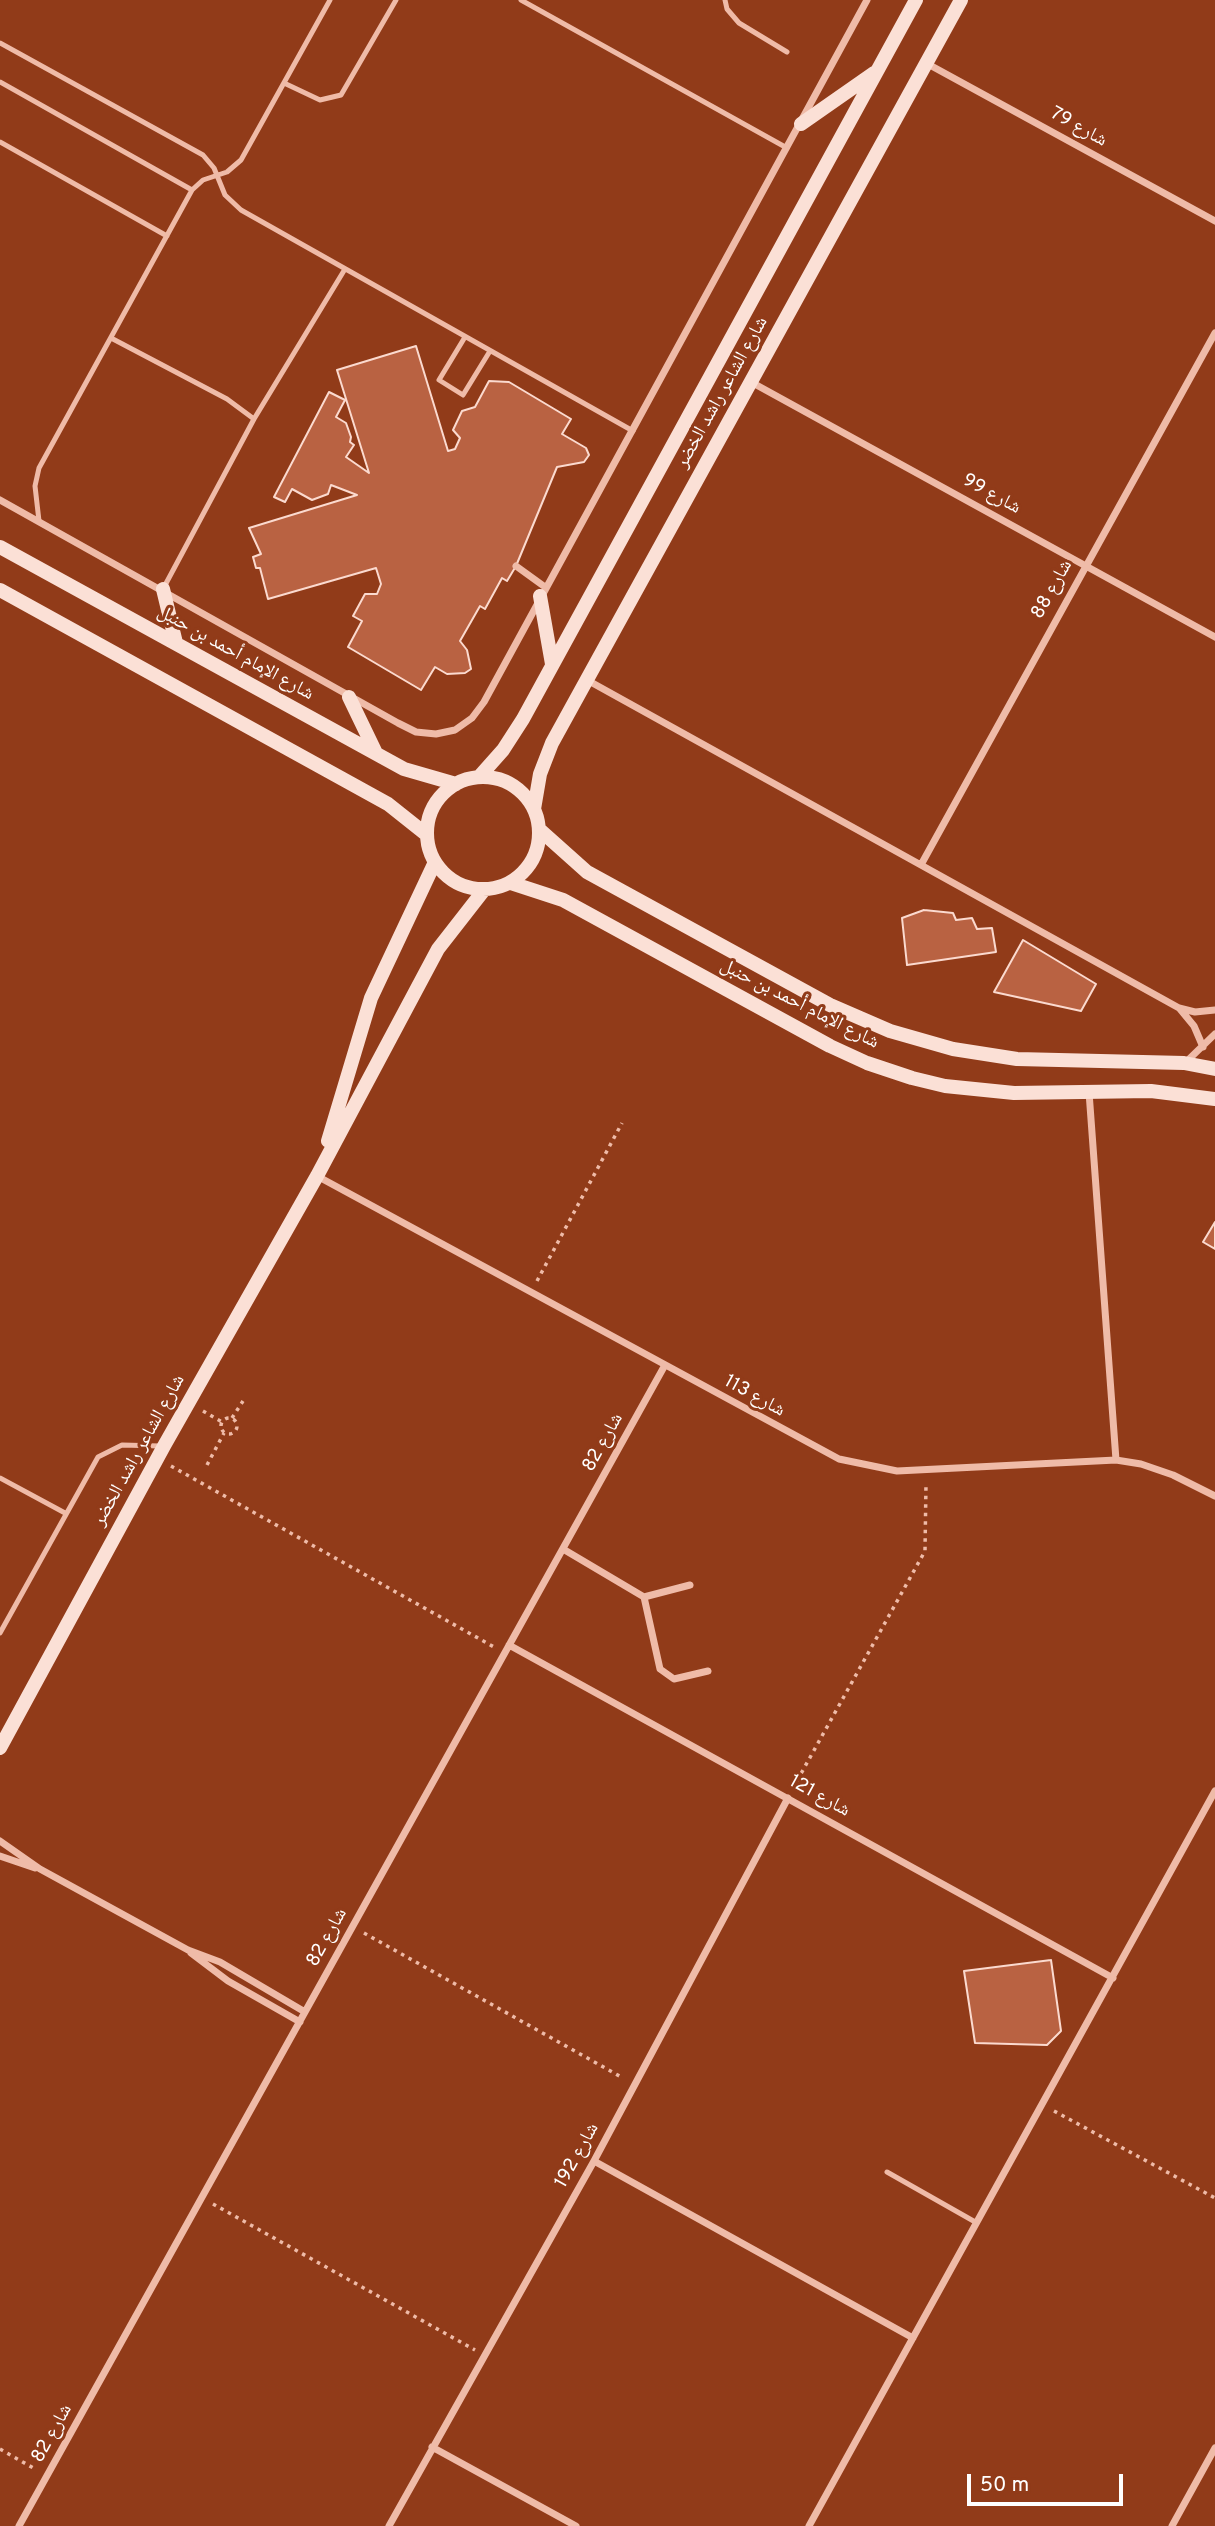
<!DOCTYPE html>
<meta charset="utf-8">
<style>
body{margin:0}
#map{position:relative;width:1215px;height:2526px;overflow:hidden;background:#913b19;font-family:Overpass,sans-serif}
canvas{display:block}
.scale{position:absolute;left:967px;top:2474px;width:156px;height:32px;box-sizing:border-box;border:4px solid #fff;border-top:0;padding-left:9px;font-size:21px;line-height:24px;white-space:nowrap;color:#fff;-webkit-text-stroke:5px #913b19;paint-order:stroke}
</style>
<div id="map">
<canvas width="1215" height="2526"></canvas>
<div class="scale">50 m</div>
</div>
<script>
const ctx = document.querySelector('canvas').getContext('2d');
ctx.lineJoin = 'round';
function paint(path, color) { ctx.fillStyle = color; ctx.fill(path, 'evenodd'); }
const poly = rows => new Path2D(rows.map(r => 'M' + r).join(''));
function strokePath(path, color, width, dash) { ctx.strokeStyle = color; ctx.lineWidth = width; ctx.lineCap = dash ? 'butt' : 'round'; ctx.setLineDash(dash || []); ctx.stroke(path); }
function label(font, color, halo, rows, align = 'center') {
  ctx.font = font + ' Overpass,"Noto Naskh Arabic",sans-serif'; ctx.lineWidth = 6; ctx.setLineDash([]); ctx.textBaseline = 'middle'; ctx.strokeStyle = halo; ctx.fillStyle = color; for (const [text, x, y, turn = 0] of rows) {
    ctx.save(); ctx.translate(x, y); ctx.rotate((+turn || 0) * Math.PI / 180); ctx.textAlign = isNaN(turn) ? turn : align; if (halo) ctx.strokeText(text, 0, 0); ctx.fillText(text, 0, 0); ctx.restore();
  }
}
const building = poly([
 [416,346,448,451,455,449,460,438,453,430,462,411,475,407,489,381,509,382,571,419,562,434,586,448,589,455,584,462,557,467,516,566,507,581,502,578,485,609,480,606,460,641,467,650,471,669,465,673,447,674,435,667,421,690,348,647,362,621,353,616,365,594,377,594,381,584,376,568,268,599,260,568,256,568,253,557,261,554,249,528,357,495,331,485,328,494,312,500,292,489,285,502,274,497,329,392,345,400,336,417,346,423,351,437,350,442,354,445,346,457,369,473,337,370,416,346],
 [924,910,953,913,956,920,972,918,977,929,992,928,996,952,907,965,902,918,924,910],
 [1023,940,1096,984,1081,1011,994,992,1023,940],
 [1215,1222,1215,1249,1203,1242,1215,1222],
 [1051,1960,1061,2031,1047,2045,975,2043,964,1971,1051,1960]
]);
paint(building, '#b96242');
strokePath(building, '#fbdacf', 2);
strokePath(poly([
 [537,1281,622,1123],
 [203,1411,222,1422],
 '221 1426a8 8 0 1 1 16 0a8 8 0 1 1-16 0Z',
 [232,1418,243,1401],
 [207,1465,224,1433],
 [171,1466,494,1647],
 [793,1788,925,1551,926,1484],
 [364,1933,623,2078],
 [1054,2111,1215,2198],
 [213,2204,475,2350],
 [0,2449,35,2469]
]), '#efbba8', 3.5, [3.5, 5]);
strokePath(poly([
 [521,0,787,148],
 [725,0,727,9,739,23,787,52],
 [0,43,203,155,214,168,225,195,241,210,633,431],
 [0,82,192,190],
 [284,83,320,100,341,95,396,0],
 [0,142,167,236],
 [465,337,439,380,463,395,490,351],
 [111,338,227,399,254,419],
 [39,521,35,486,39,468,192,190,203,180,227,172,241,160,330,0],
 [163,589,254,419,345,269],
 [0,1478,65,1513],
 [0,1633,98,1457,122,1445,160,1446],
 [887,2172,977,2223]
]), '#efbba8', 5);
strokePath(poly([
 [926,63,1215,221],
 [751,382,1215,637],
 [0,500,398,723,416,732,436,734,455,730,472,718,484,702,867,0],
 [516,566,545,587],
 [587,680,1179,1008,1195,1012,1215,1010],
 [922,863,1215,333],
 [1180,1009,1194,1026,1203,1047],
 [1185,1063,1215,1034],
 [1089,1092,1116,1460],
 [317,1176,839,1459,897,1471,1116,1460,1141,1464,1173,1475,1215,1496],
 [563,1549,644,1597,690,1585],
 [644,1597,660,1669,674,1679,708,1671],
 [509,1645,1113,1978],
 [0,1841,40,1869,188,1950,220,1962,305,2012],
 [0,1856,35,1868],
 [191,1953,228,1981,300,2022],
 [594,2161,913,2338],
 [432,2447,576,2526],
 [19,2526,665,1365],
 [389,2526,594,2161,788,1798],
 [809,2526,1215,1791],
 [1172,2526,1215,2448]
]), '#efbba8', 7);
strokePath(poly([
 [801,124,874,73],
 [0,547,404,769,456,784],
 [163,589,176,643],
 [0,590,388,804,427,835],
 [540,596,552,664],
 [349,697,376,753],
 [479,777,503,750,523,719,916,0],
 '427 833a56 56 0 1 1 112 0a56 56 0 1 1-112 0Z',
 [534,809,540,774,552,743,961,0],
 [540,830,587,872,830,1005,890,1031,953,1049,1017,1059,1184,1063,1215,1069],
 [511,883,563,900,830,1046,867,1063,912,1078,945,1086,1014,1093,1151,1091,1215,1099],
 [328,1141,371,998,435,862],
 [0,1748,164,1446,317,1176,438,949,484,890]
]), '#fbe0d6', 14);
label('19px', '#fff', '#913b19', [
 ["شارع 79",1078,128,29],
 ["شارع الشاعر راشد الخضر",723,393,-61],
 ["شارع 99",991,495,29],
 ["شارع 88",1053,590,-61],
 ["شارع الإمام أحمد بن حنبل",235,654,29],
 ["شارع الإمام أحمد بن حنبل",799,1005,27],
 ["شارع 113",754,1397,29],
 ["شارع 82",604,1443,-61],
 ["شارع الشاعر راشد الخضر",140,1451,-61],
 ["شارع 121",819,1797,29],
 ["شارع 82",328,1938,-61],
 ["شارع 192",578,2156,-61],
 ["شارع 82",53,2434,-61]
]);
</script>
